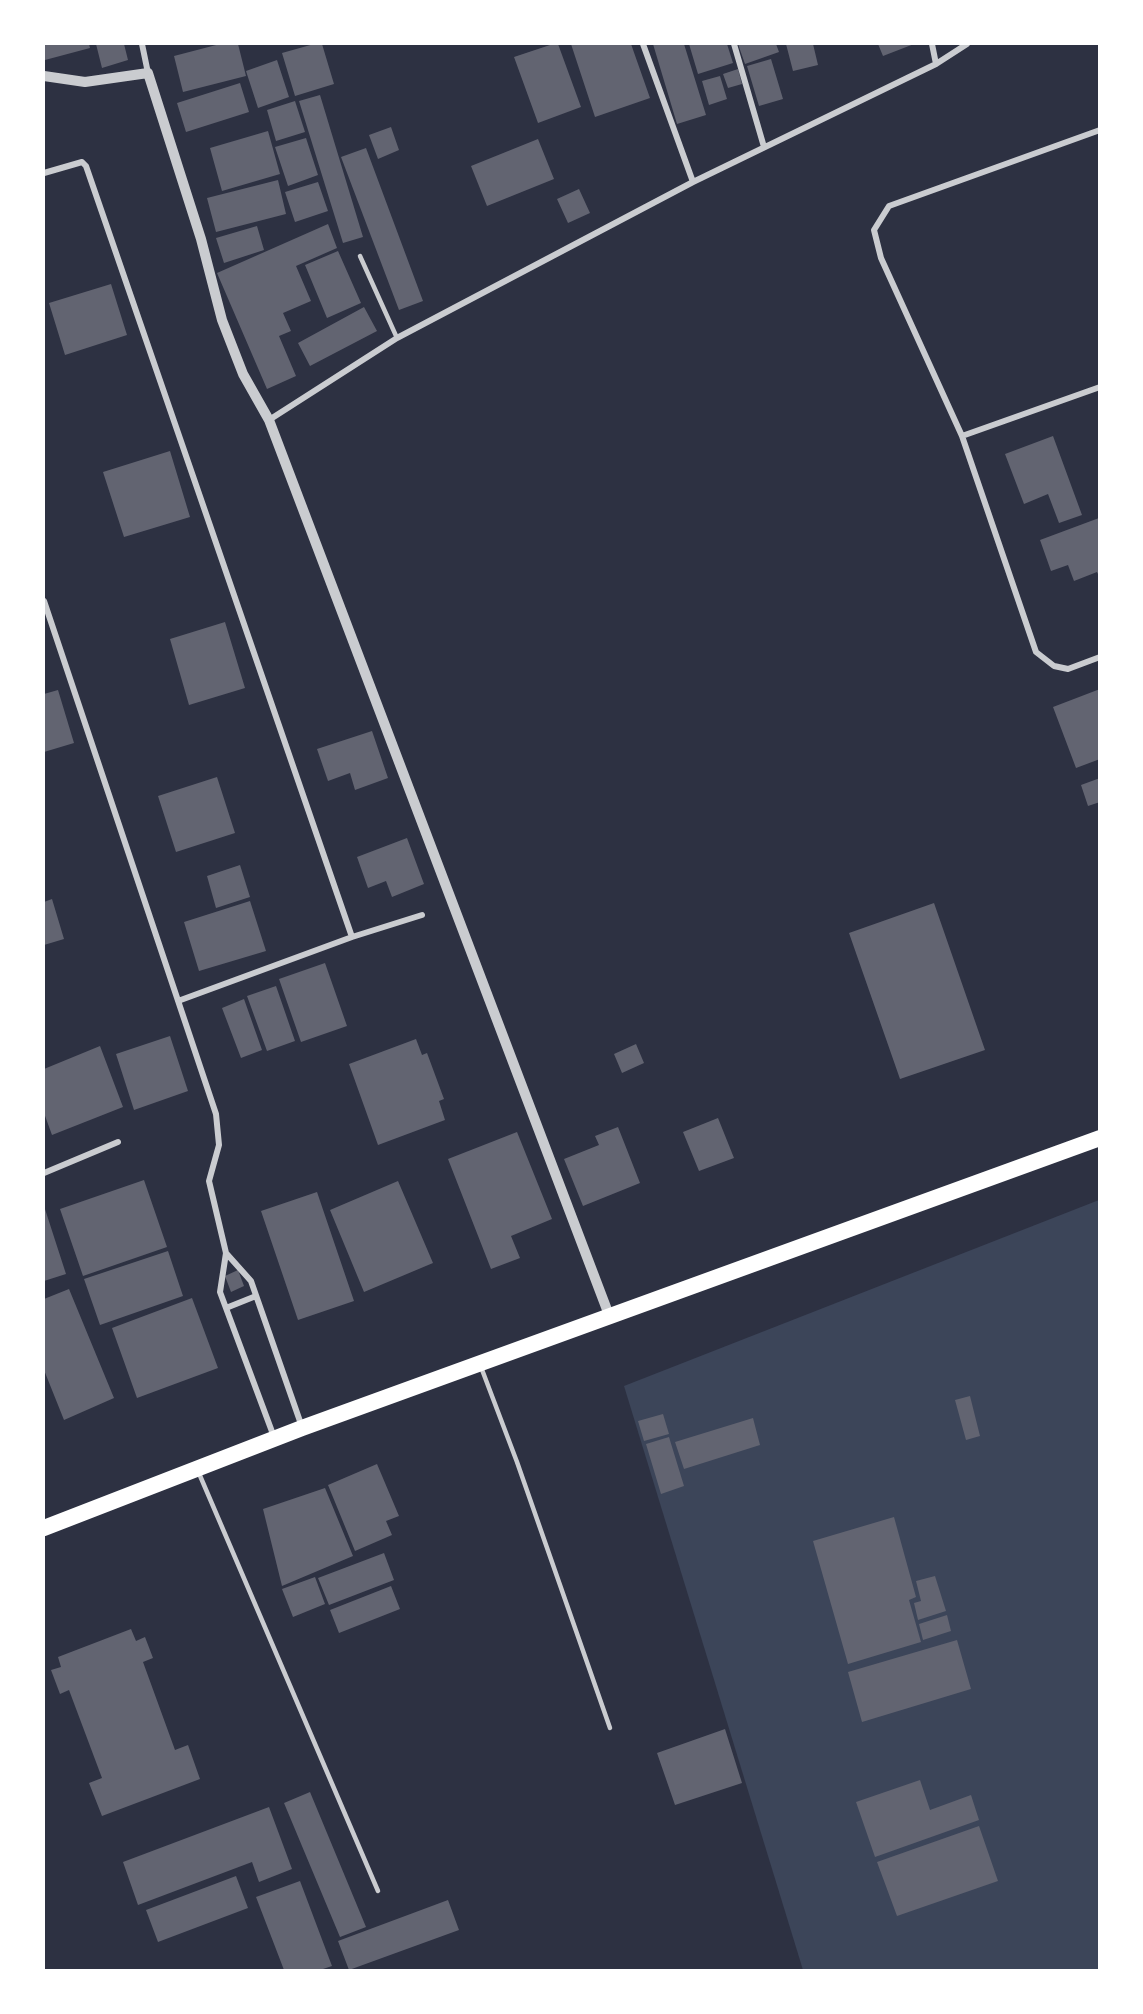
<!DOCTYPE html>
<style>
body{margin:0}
#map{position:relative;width:1143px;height:2014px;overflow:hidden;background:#2d3142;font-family:"PT Sans",sans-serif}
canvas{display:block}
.frame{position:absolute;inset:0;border:45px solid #fff;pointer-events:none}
</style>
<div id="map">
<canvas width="1143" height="2014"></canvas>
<div class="frame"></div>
</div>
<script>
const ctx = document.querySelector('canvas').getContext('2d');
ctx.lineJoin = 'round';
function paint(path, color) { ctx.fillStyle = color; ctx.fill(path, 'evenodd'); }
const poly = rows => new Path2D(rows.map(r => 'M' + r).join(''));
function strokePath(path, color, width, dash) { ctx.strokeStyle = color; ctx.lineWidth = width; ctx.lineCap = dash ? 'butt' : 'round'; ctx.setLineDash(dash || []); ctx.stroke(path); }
paint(poly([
 [1099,1200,1099,1970,803,1970,624,1386]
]), '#3c4559');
paint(poly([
 [44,44,89,44,90,48,45,60],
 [96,44,124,44,128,60,102,68],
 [220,44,238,44,246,76,183,92,174,56],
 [314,44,322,44,334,84,295,96,282,53],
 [553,44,558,44,581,107,538,123,514,57],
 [571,44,631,44,650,98,595,117],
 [653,44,684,44,706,115,677,124],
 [689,44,727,44,733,63,698,74],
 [738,44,776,44,779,52,745,64],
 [786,44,813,44,818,65,793,71],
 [878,44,914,44,883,56],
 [771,59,783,99,759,106,747,66],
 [277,60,289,97,258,108,246,71],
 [738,69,742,84,728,88,723,74],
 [720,76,727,99,709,105,702,81],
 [240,83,249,112,186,132,177,103],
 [320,95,363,237,343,243,299,101],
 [295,101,305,132,276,141,267,110],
 [391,127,399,150,378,159,369,135],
 [268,131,280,174,222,191,210,148],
 [306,138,318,175,288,186,275,147],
 [538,139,554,179,487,206,471,166],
 [366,148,423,301,399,310,341,157],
 [278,180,286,214,216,232,207,198],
 [318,182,328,211,295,222,285,192],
 [579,189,590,213,568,223,557,199],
 [328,224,337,248,296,266,311,301,283,313,291,331,279,336,296,376,267,389,217,273],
 [257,226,264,250,224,263,216,238],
 [338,251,361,303,327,318,305,265],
 [111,284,127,335,65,355,49,303],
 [364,307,377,331,310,366,298,343],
 [1053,436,1082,515,1059,523,1048,494,1024,504,1005,454],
 [170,451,190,517,124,537,103,472],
 [1099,518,1100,578,1097,572,1074,581,1068,565,1051,571,1040,540],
 [225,622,245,688,189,705,170,639],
 [1100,689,1100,759,1076,768,1053,707],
 [58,690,74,743,44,752,44,694],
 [372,731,388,778,355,790,350,773,328,781,317,749],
 [217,777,235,833,176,852,158,796],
 [1100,778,1100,802,1088,806,1081,785],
 [407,838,424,884,392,897,386,881,368,888,357,857],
 [240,865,250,897,216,908,207,876],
 [52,899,64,939,44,945,44,902],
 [250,901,266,951,199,971,184,922],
 [934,903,985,1050,900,1079,849,933],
 [325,963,347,1026,301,1042,279,979],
 [276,986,295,1041,267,1051,247,996],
 [244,999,262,1050,241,1058,222,1008],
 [170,1036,188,1091,134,1110,116,1054],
 [416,1039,422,1055,427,1053,444,1099,439,1101,445,1120,378,1145,349,1064],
 [636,1044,644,1063,622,1073,614,1054],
 [100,1046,123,1107,52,1135,44,1113,44,1069],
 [718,1118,734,1158,699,1171,683,1132],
 [618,1127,640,1183,583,1206,564,1159,599,1145,595,1136],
 [517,1132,552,1219,511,1236,520,1258,491,1269,448,1159],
 [144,1180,167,1247,83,1276,60,1209],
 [398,1181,433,1263,364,1292,330,1210],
 [317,1192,354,1301,298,1320,261,1211],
 [44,1206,66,1274,44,1281],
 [168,1251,183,1296,100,1325,84,1279],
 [238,1270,244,1286,231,1292,225,1276],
 [69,1289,114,1398,64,1420,44,1370,44,1299],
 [192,1298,218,1368,137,1398,112,1328],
 [970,1396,980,1436,966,1440,955,1400],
 [663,1414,669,1434,644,1441,638,1421],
 [753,1418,760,1445,684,1469,675,1442],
 [669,1437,684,1486,661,1494,646,1444],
 [377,1464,399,1516,386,1521,392,1535,355,1551,328,1485],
 [325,1488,353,1556,282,1586,263,1509],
 [894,1517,916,1597,909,1600,921,1642,848,1664,813,1541],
 [384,1553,394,1580,329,1605,318,1578],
 [935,1576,946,1611,918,1620,914,1603,921,1601,916,1581],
 [315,1577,325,1604,293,1617,282,1589],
 [391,1586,400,1609,339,1633,330,1610],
 [947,1615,951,1631,923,1640,919,1624],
 [131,1629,136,1641,145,1637,153,1658,143,1662,175,1750,188,1745,200,1779,102,1816,89,1783,102,1778,69,1690,60,1694,51,1670,61,1667,58,1657],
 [957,1640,971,1689,862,1722,848,1672],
 [725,1729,742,1783,675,1805,657,1753],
 [920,1780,930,1810,971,1795,979,1820,875,1857,856,1802],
 [310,1792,366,1927,340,1937,284,1803],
 [269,1807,292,1869,259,1882,252,1862,138,1905,123,1862],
 [979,1826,998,1881,897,1916,877,1862],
 [236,1876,248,1908,158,1942,146,1910],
 [300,1881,332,1966,320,1970,284,1970,256,1897],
 [448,1900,459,1930,349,1970,338,1941]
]), '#626471');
strokePath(poly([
 [360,256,397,338],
 [481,1367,517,1462,610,1728],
 [198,1471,378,1891]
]), '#caccd0', 4.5);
strokePath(poly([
 [142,44,148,73],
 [643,44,693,182],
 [734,44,764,147],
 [932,44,936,64],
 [1100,130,889,206,874,230,881,258,962,436,1036,652,1054,666,1068,669,1100,657],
 [44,173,82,162,86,166,352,937],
 [269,420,397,338,693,182,936,64,967,44],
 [962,436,1100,387],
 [44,601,216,1114,219,1145,209,1181,226,1253,220,1292,274,1437],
 [178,1001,352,937,422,915],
 [44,1173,118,1142],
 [226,1253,251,1281,302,1427],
 [226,1308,256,1296]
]), '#caccd0', 6);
strokePath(poly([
 [44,76,85,82,148,73,201,239,222,320,243,374,269,420,609,1315]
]), '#caccd0', 10);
strokePath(poly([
 [44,1528,302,1428,1100,1138]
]), '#fff', 16);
</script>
